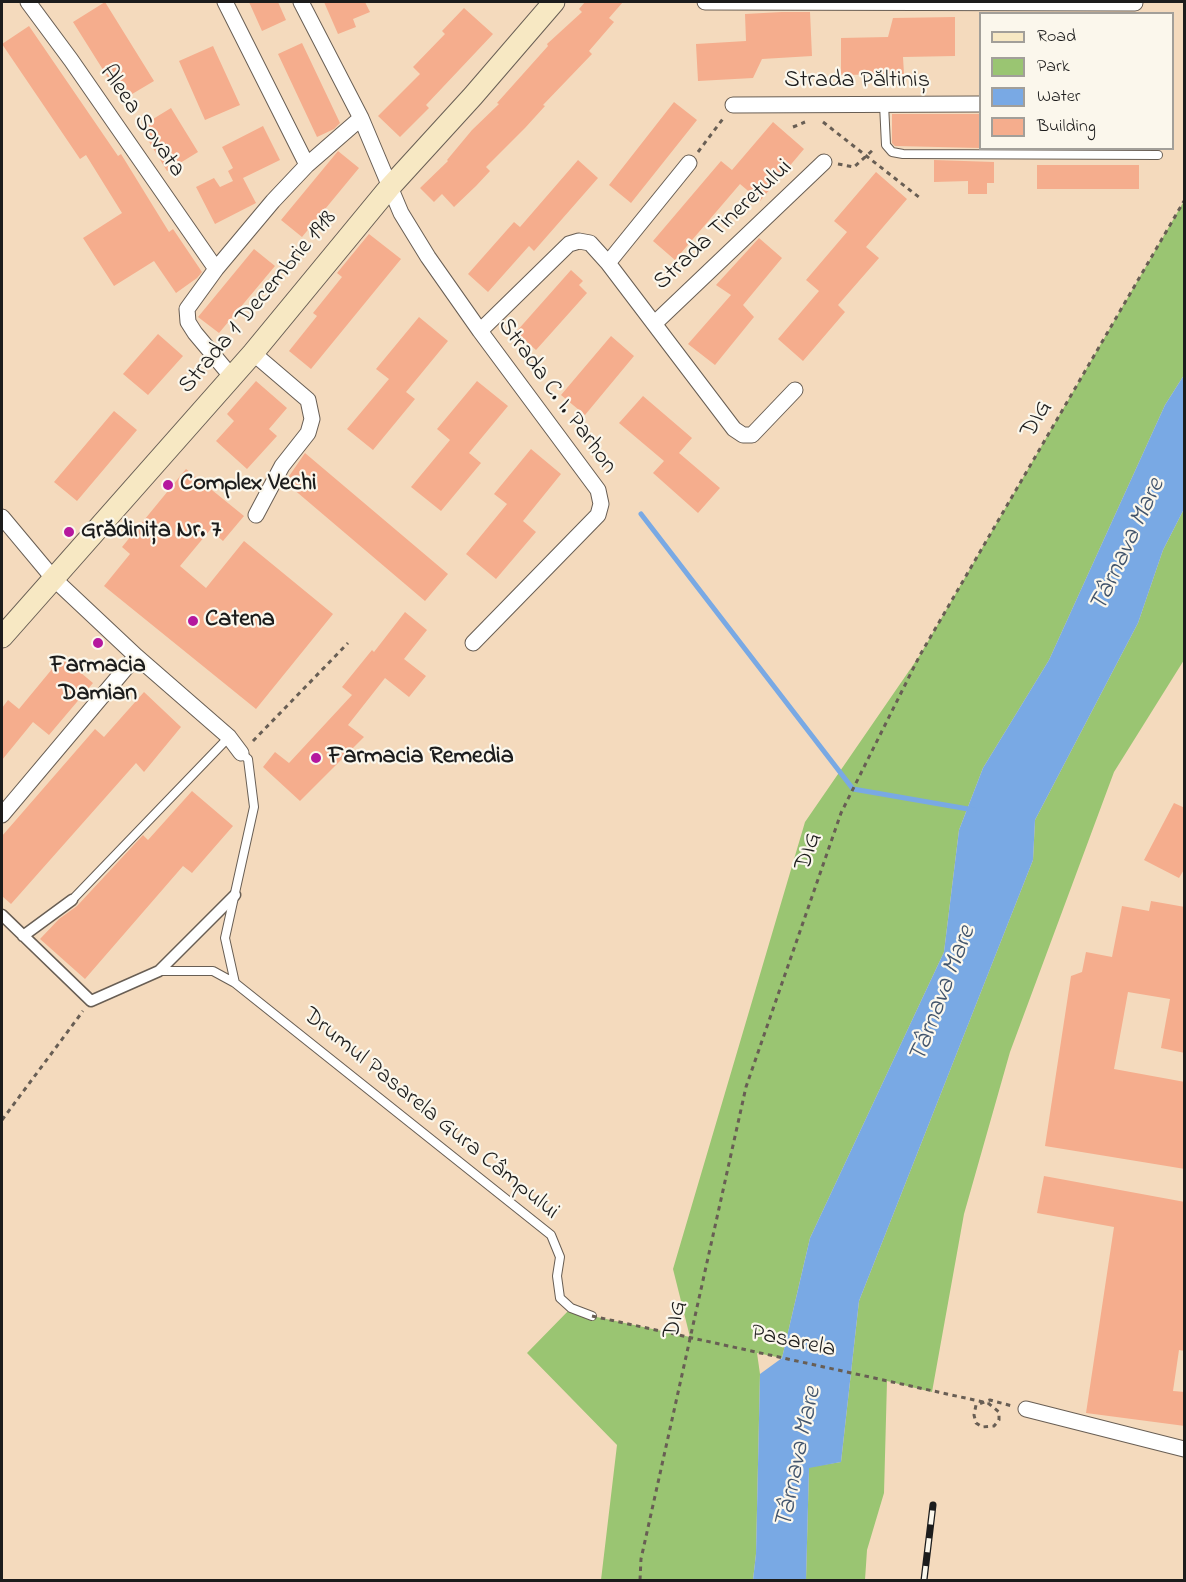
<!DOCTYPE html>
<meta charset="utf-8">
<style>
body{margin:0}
#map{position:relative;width:1186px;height:1582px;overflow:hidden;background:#f4dabd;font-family:"Indie Flower",sans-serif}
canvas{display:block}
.frame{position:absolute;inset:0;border:3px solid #1c1c1c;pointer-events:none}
.legend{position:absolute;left:979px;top:12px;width:195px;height:138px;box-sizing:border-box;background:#fbf7ec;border:2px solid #a29f99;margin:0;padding:8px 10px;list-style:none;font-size:18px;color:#1c1c1c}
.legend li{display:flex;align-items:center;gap:12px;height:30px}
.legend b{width:30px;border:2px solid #a29f99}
</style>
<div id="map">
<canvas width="1186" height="1582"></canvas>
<div class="frame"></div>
<ul class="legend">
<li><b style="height:8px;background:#f7e8c3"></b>Road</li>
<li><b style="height:16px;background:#9ac572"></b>Park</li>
<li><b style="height:16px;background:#79a9e4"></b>Water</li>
<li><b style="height:16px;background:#f5ad8d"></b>Building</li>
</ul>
</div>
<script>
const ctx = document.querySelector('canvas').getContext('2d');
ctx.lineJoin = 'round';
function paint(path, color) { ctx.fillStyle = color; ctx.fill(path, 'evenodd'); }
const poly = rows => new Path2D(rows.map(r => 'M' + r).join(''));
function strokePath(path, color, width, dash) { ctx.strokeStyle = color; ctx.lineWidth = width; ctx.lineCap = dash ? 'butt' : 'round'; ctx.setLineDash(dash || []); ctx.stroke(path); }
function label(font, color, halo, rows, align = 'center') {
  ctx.font = font + ' "Indie Flower",sans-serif'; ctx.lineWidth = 4.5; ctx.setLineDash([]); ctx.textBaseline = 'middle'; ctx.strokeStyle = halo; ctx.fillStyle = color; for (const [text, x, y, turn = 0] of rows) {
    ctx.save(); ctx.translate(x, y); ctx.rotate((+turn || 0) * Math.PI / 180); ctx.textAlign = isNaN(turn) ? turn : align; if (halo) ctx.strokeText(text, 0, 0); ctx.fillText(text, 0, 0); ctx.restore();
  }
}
paint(poly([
 [1184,201,1184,375,1165,405,1049,660,983,768,959,830,944,952,810,1238,782,1358,757,1353,760,1374,756,1554,753,1580,601,1580,617,1445,527,1353,571,1308,592,1316,690,1337,673,1269,805,822,920,655],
 [1184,509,1184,660,1114,772,1010,1052,964,1214,932,1392,887,1381,884,1493,867,1550,865,1580,806,1580,809,1467,841,1462,859,1301,1033,860,1035,820,1138,623,1163,550]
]), '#9ac572');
paint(poly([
 [1184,375,1184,509,1163,550,1138,623,1035,820,1033,860,859,1301,841,1462,809,1468,806,1580,753,1580,756,1554,760,1374,782,1358,810,1238,944,952,959,830,983,768,1049,660,1165,405]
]), '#79a9e4');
strokePath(poly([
 [641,514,853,789,974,810]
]), '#79a9e4', 5);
paint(poly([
 [105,2,154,81,122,100,73,22],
 [249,2,278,2,286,20,262,31],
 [324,2,365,2,370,12,353,19,356,27,338,34],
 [585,2,623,2,609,18,614,22,589,51,592,54,543,105,545,106,525,128,486,167,490,171,476,186,454,207,442,194,434,202,420,188,448,161,447,160,472,130,499,104,497,103,548,46,547,44,582,12,579,9],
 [464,8,493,34,426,105,429,108,400,137,378,116,420,74,413,67,445,34,442,31],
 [782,12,810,12,812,56,762,59,753,78,698,81,696,44,746,41,745,14],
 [955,17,955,56,903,57,904,74,841,75,841,38,888,37,893,18],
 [29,26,118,156,121,154,169,232,173,229,202,272,197,278,176,293,154,261,114,286,83,238,122,213,86,155,80,159,2,44],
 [302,43,340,123,334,129,317,137,278,54],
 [213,46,240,105,205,120,179,61],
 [674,102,697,120,631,203,609,185],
 [171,108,198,152,167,171,140,127],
 [892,114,981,114,981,148,895,146,892,143],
 [773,122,804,149,760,201,740,184,675,260,653,241,721,161,732,170],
 [263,126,280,160,243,178,256,203,215,224,196,187,214,178,220,187,233,181,228,171,233,168,222,147],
 [338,151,359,168,302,237,281,220],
 [578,160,598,178,534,251,529,246,488,292,468,274,514,222,520,227],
 [934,160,994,162,994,183,987,183,987,194,968,194,968,181,934,182],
 [1037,165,1139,165,1139,189,1037,189],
 [876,172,907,199,866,247,879,258,838,305,845,312,803,361,778,339,819,291,806,280,847,232,834,221],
 [369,234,401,259,311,369,289,351,317,316,313,313,342,277,337,273],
 [759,238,782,258,743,305,754,317,715,365,688,344,731,295,716,285],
 [254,249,275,266,219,333,198,317],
 [571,270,583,281,579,285,587,293,536,350,516,332],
 [419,317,448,341,406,392,415,399,373,450,347,429,389,379,376,369],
 [158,334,183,356,148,395,123,374],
 [611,336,634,356,585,415,561,395],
 [256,381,287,408,269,429,277,436,247,469,216,441,234,421,227,414],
 [477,381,508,406,469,453,481,463,441,511,411,487,450,440,437,429],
 [643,396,692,438,679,453,720,488,698,513,653,473,664,461,619,423],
 [114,411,137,430,77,501,54,482],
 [531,449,561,474,523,521,536,532,496,579,466,554,507,504,494,494],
 [305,453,448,574,425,601,285,482],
 [186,469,244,516,223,541,210,530,180,566,206,588,244,541,333,614,256,709,104,586,130,554,122,547],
 [405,612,427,630,404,659,426,676,409,697,385,678,348,725,364,737,300,801,263,767,275,752,289,763,352,695,342,687,372,650,374,652],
 [62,657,93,683,49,735,33,722,2,760,2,708,8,700,19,709],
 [144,692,181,727,144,772,136,763,11,904,2,896,2,836,95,729,104,737],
 [192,791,233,826,192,873,183,866,85,979,40,939,59,919,77,906,143,835,148,840],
 [1174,803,1185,808,1185,868,1179,878,1144,860],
 [1151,901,1185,907,1185,1053,1161,1048,1170,999,1128,992,1114,1069,1185,1082,1185,1169,1045,1146,1071,976,1082,972,1086,952,1112,957,1122,906,1149,911],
 [1044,1176,1185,1202,1185,1351,1179,1350,1173,1391,1185,1392,1185,1426,1086,1413,1114,1227,1037,1213]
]), '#f5ad8d');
const service = poly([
 [884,104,886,145,892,152,903,154,1158,155],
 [72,900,229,737],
 [159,971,213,971,235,983,551,1235,560,1257,557,1276,560,1298,571,1308,592,1316],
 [235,983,225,938,254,807,248,759,241,753]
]);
const pedestrian = poly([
 [2,915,91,1001,159,971,235,895],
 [23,936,72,900]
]);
const minor = poly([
 [28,2,71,60,216,269],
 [225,2,307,165],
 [301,2,361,118,401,213,428,257,480,331,598,490,601,504,598,515,473,643],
 [705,2,1135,3],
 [733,105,980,104],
 [608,263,689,163],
 [655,323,824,162],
 [480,331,569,244,579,241,590,243,608,263,734,429,743,435,752,435,795,390],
 [253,353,308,400,312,419,308,433,282,466,256,515],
 [231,376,195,333,188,322,187,309,216,269,273,201,307,165,361,118],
 [2,517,53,578,136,656,2,815],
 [136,656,229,737,241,753],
 [1026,1409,1184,1449]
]);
const secondary = poly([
 [2,637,253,353,389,188,473,96,554,2]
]);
strokePath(service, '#685e54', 10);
strokePath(pedestrian, '#685e54', 13);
strokePath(minor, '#685e54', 17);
strokePath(secondary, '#685e54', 23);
strokePath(poly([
 [823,122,920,198],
 [793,127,805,122],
 [698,152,725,116],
 [838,164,854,167,875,148],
 [253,741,348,643],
 [2,1120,83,1011],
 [988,1403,999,1412,999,1420,994,1426,982,1427,976,1423,974,1415,976,1405,990,1400,1012,1406],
 [640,1580,641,1559,746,1087,841,813,920,655,1184,201]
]), '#685e54', 3, [4.5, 4.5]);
strokePath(service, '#fff', 8);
strokePath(pedestrian, '#fff', 10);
strokePath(minor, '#fff', 15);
strokePath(secondary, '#f7e8c3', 21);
const rail = poly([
 [924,1580,933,1505]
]);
strokePath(rail, '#1c1c1c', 7);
strokePath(rail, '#fbf7ec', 4.5, [14]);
strokePath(poly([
 [592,1316,988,1403]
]), '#685e54', 3, [4.5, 4.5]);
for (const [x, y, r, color] of [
 [168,485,6,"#b5179e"],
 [69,532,6,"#b5179e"],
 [193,621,6,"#b5179e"],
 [98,643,6,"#b5179e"],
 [316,758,6,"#b5179e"]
]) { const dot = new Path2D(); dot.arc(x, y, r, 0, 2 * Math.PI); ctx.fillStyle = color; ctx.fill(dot); strokePath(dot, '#fbf7ec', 2); }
label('24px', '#1c1c1c', '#fbf7ec', [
 ["Strada Păltiniș",857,82],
 ["Aleea Sovata",141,122,55],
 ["Strada Tineretului",724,226,-43],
 ["Strada 1 Decembrie 1918",259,303,-50],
 ["Strada C. I. Parhon",556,397,54],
 ["DIG",1038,420,-60],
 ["DIG",810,852,-71],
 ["Drumul Pasarela Gura Câmpului",430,1115,39],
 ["DIG",677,1320,-77],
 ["Pasarela",793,1343,12]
]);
label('bold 24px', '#1c1c1c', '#fbf7ec', [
 ["Complex Vechi",180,485],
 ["Grădinița Nr. 7",81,532],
 ["Catena",205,621],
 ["Farmacia",98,667,"center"],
 ["Damian",98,695,"center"],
 ["Farmacia Remedia",328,758]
], 'left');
label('italic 26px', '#41546c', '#fbf7ec', [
 ["Târnava Mare",1129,546,-65],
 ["Târnava Mare",944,995,-69],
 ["Târnava Mare",800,1458,-78]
]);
</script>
